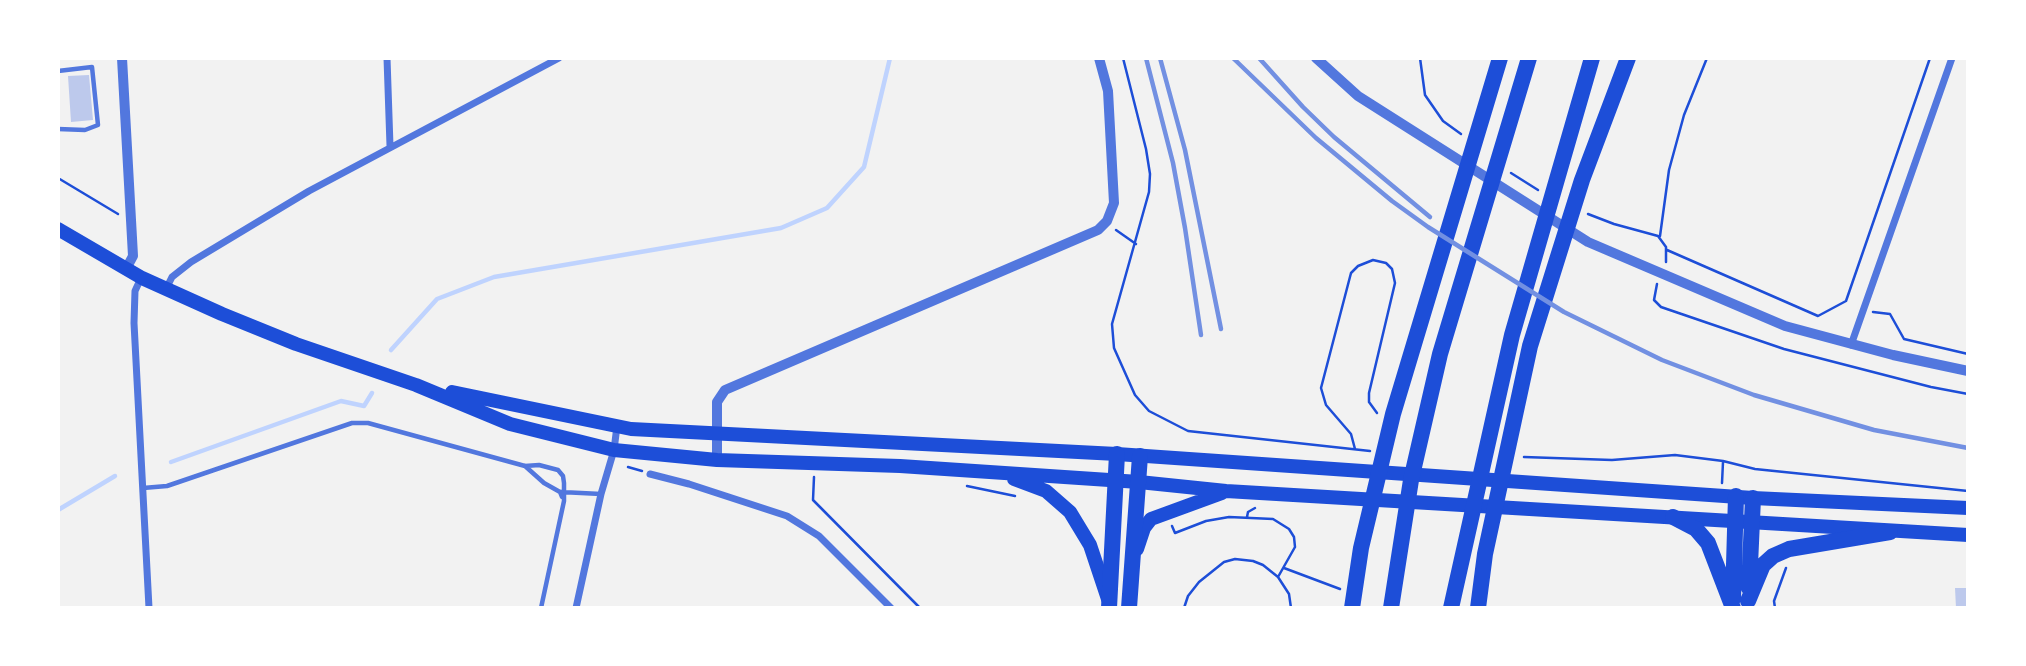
<!DOCTYPE html>
<style>
body{margin:0}
#map{position:relative;width:2026px;height:666px;overflow:hidden;background:#f2f2f2;font-family:"Public Sans",sans-serif}
canvas{display:block}
.frame{position:absolute;inset:0;border:60px solid #fff;pointer-events:none}
</style>
<div id="map">
<canvas width="2026" height="666"></canvas>
<div class="frame"></div>
</div>
<script>
const ctx = document.querySelector('canvas').getContext('2d');
ctx.lineJoin = 'round';
const poly = rows => new Path2D(rows.map(r => 'M' + r).join(''));
function strokePath(path, color, width, dash) { ctx.strokeStyle = color; ctx.lineWidth = width; ctx.lineCap = dash ? 'butt' : 'round'; ctx.setLineDash(dash || []); ctx.stroke(path); }
function paint(path, color) { ctx.fillStyle = color; ctx.fill(path, 'evenodd'); }
strokePath(poly([
 [391,350,437,299,494,277,781,228,827,208,864,167,890,58],
 [171,462,341,401,364,406,372,393],
 [58,510,115,476]
]), '#bfd3fe', 4.5);
paint(poly([
 [89,75,93,120,71,122,68,76],
 [1955,588,1968,588,1968,608,1956,608]
]), '#bdc9ec');
strokePath(poly([
 [1123,58,1146,149,1150,174,1149,192,1112,324,1114,348,1135,395,1149,411,1188,431,1370,451],
 [1420,58,1425,95,1443,121,1461,134],
 [1511,173,1538,190],
 [58,178,118,214],
 [1588,214,1614,224,1658,236,1666,247,1666,262],
 [1116,230,1136,244],
 [1660,236,1669,170,1684,115,1707,58],
 [1667,250,1818,316,1846,301,1930,58],
 [1657,284,1654,300,1661,307,1784,349,1931,387,1968,394],
 [1873,312,1890,314,1904,339,1968,354],
 [1355,449,1351,434,1326,405,1321,388,1351,273,1358,266,1373,260,1386,263,1392,269,1395,283,1369,393,1369,402,1377,413],
 [1524,457,1612,460,1675,455,1723,461,1755,469,1968,491],
 [628,467,642,471],
 [814,477,813,500,920,608],
 [1722,483,1723,462],
 [967,486,1015,496],
 [1247,517,1248,512,1255,508],
 [1172,526,1175,533,1206,521,1229,517,1273,519,1289,529,1294,537,1295,547,1278,577],
 [1284,568,1340,589],
 [1184,608,1188,596,1199,582,1224,562,1235,559,1253,561,1263,565,1278,577,1289,594,1291,608],
 [1775,608,1774,601,1786,568]
]), '#1d4ed8', 2.5);
strokePath(poly([
 [58,71,92,67,98,125,85,130,58,129],
 [525,466,544,483,560,492,562,497],
 [143,488,167,486,352,423,368,423,525,466,539,465,558,470,563,476,564,483,564,501,541,608],
 [561,492,601,494]
]), '#5277de', 4.5);
strokePath(poly([
 [387,58,390,146],
 [141,278,135,291,134,323,149,608],
 [166,289,172,277,191,262,309,191,559,58],
 [1851,345,1952,58],
 [650,474,689,484,787,516,819,536,891,608],
 [576,608,601,494,614,450,617,426]
]), '#5277de', 7);
strokePath(poly([
 [122,58,133,256,126,269],
 [1316,58,1358,96,1588,242,1785,326,1893,355,1968,371],
 [717,460,717,402,725,390,1098,230,1107,221,1114,203,1108,91,1099,58]
]), '#5277de', 10);
strokePath(poly([
 [58,229,142,278,222,314,296,344,416,385,510,424,614,450,717,460,900,466,1139,482,1226,491,1968,535],
 [452,392,631,429,1117,454,1753,498,1968,508],
 [1014,479,1046,491,1070,512,1090,545,1108,599],
 [1137,549,1144,528,1151,519,1222,493]
]), '#1d4ed8', 14);
strokePath(poly([
 [1673,517,1696,529,1708,543,1733,608],
 [1749,588,1753,498],
 [1733,599,1736,496],
 [1748,601,1763,565,1773,556,1789,549,1890,532],
 [1109,608,1117,454],
 [1129,608,1140,456],
 [1352,608,1361,548,1393,414,1500,58],
 [1391,608,1411,480,1440,354,1529,58],
 [1451,608,1512,335,1592,58],
 [1478,608,1485,554,1530,346,1582,180,1628,58]
]), '#1d4ed8', 16);
strokePath(poly([
 [1146,58,1173,163,1185,228,1201,335],
 [1160,58,1185,150,1221,329],
 [1233,58,1316,138,1392,201,1428,227,1564,312,1662,360,1754,395,1874,430,1968,448],
 [1259,58,1303,107,1334,137,1430,217]
]), '#7290e2', 4.5);
</script>
